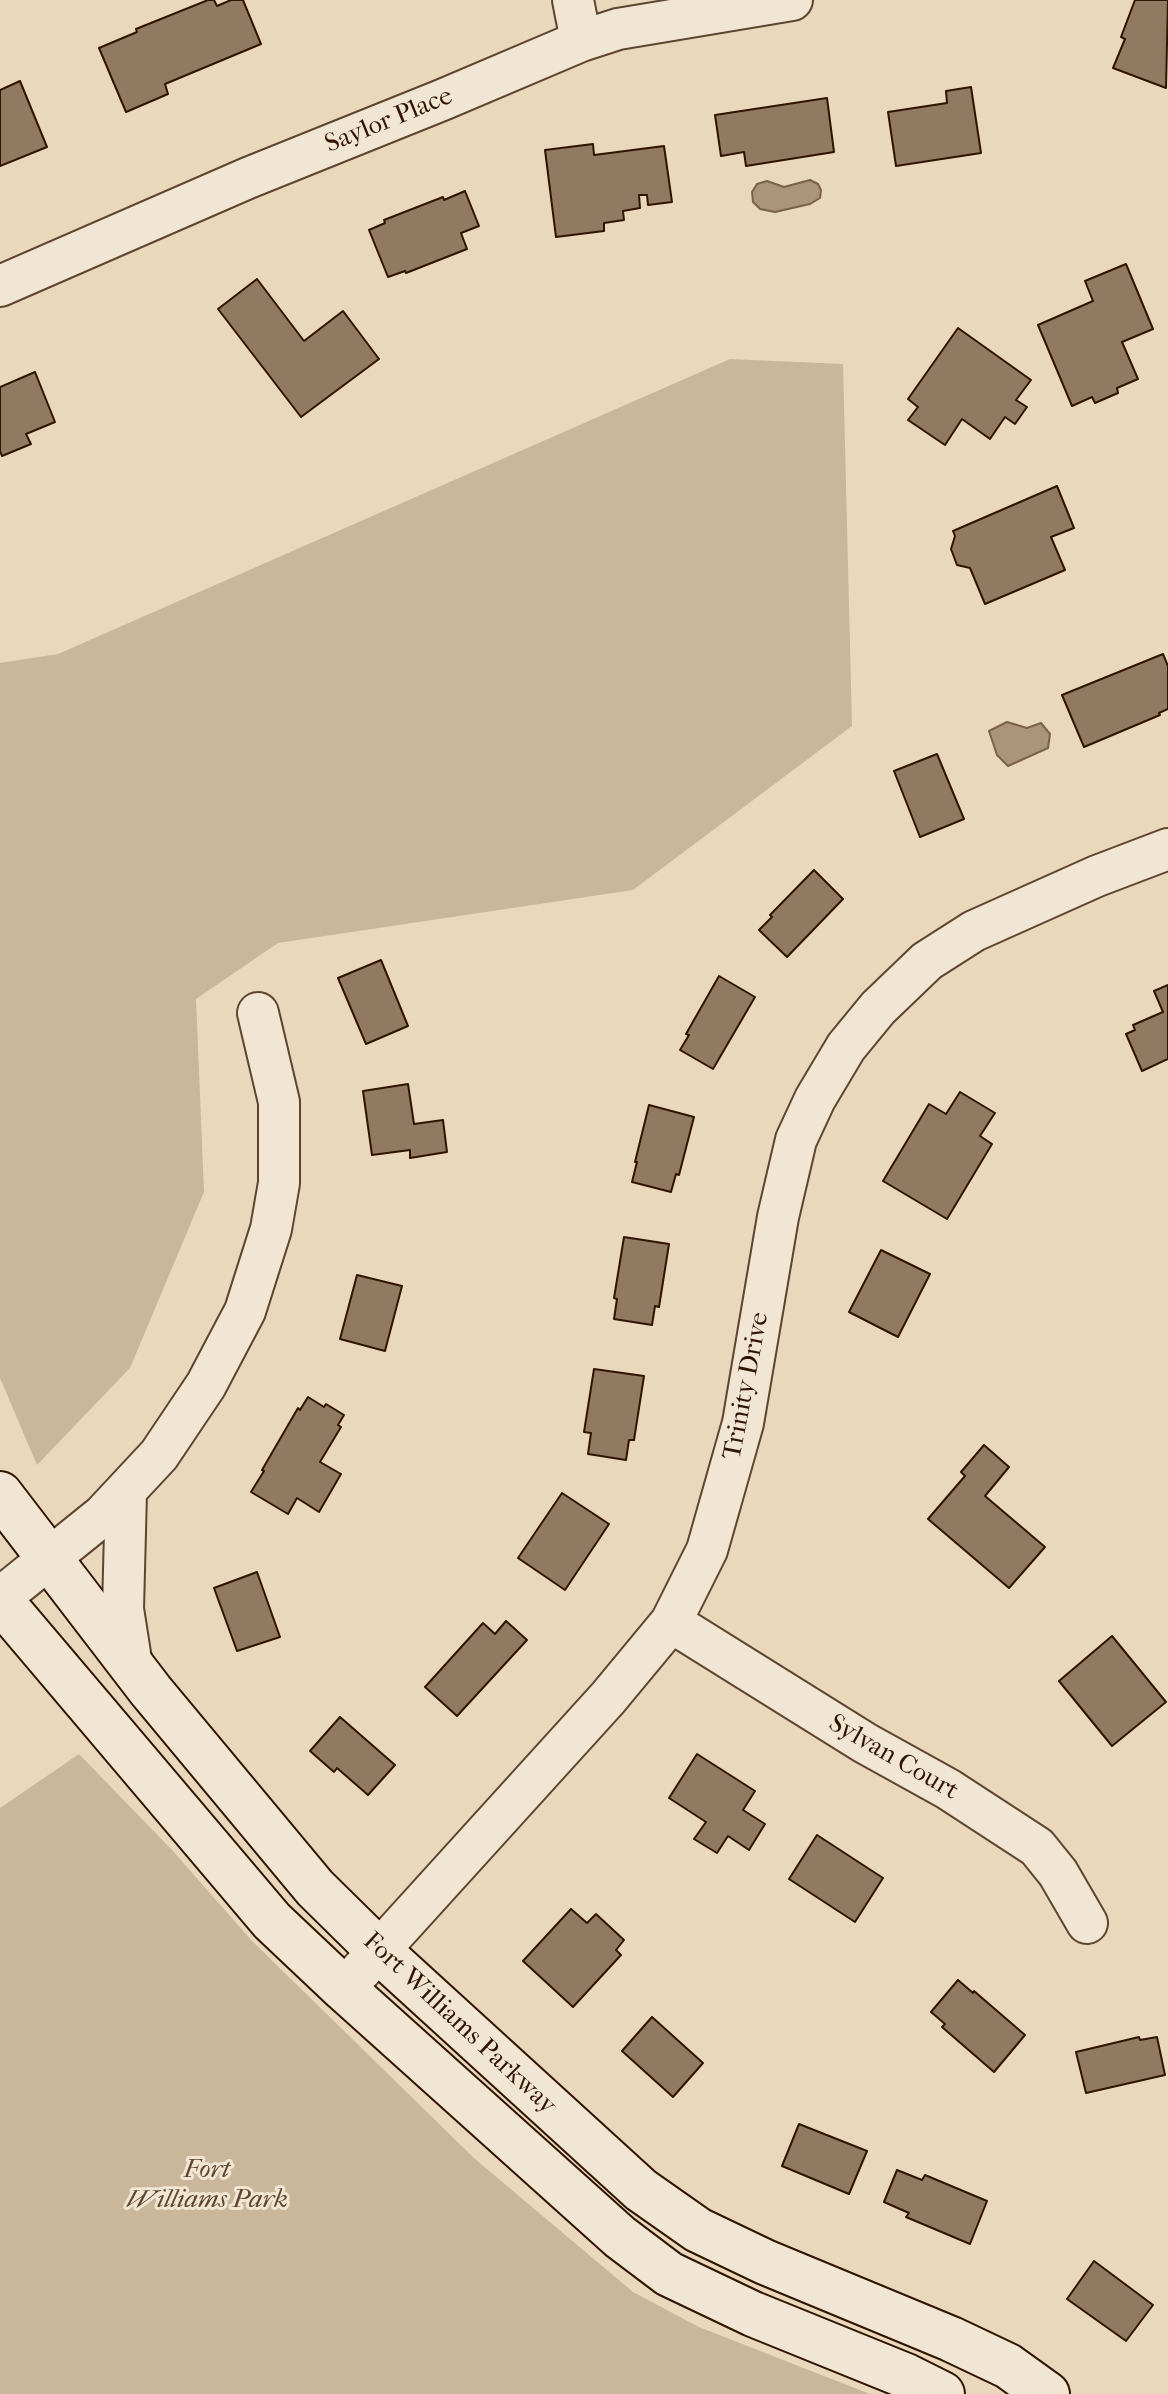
<!DOCTYPE html>
<style>
body{margin:0}
canvas{display:block;background:#e9d8bb}
</style>
<canvas width="1168" height="2394"></canvas>
<script>
const ctx = document.querySelector('canvas').getContext('2d');
ctx.lineJoin = 'round';
function paint(path, color) { ctx.fillStyle = color; ctx.fill(path, 'evenodd'); }
const poly = rows => new Path2D(rows.map(r => 'M' + r).join(''));
function strokePath(path, color, width, dash) { ctx.strokeStyle = color; ctx.lineWidth = width; ctx.lineCap = dash ? 'butt' : 'round'; ctx.setLineDash(dash || []); ctx.stroke(path); }
function label(font, color, halo, rows, align = 'center') {
  ctx.font = font + ' "IM FELL French Canon",serif'; ctx.lineWidth = 6; ctx.setLineDash([]); ctx.textBaseline = 'middle'; ctx.strokeStyle = halo; ctx.fillStyle = color; for (const [text, x, y, turn = 0] of rows) {
    ctx.save(); ctx.translate(x, y); ctx.rotate((+turn || 0) * Math.PI / 180); ctx.textAlign = isNaN(turn) ? turn : align; if (halo) ctx.strokeText(text, 0, 0); ctx.fillText(text, 0, 0); ctx.restore();
  }
}
paint(poly([
 [730,359,843,364,852,726,633,890,278,943,196,999,204,1192,130,1368,37,1465,0,1378,0,663,58,654],
 [79,1754,172,1850,252,1941,475,2159,633,2292,699,2327,870,2394,0,2394,0,1808]
]), '#cab79b');
const water = poly([
 [810,180,818,184,821,190,820,198,810,204,775,212,760,209,753,202,752,192,757,184,767,181,784,187,810,180],
 [1007,722,1027,728,1041,723,1050,734,1048,748,1008,766,997,755,989,731,1007,722]
]);
paint(water, '#aa957b');
strokePath(water, '#7a614a', 2);
const building = poly([
 [208,0,214,0,217,6,231,0,243,0,261,44,165,84,168,94,126,112,99,48,137,32,136,29,208,0],
 [1135,0,1168,0,1166,88,1113,68,1125,39,1121,37,1135,0],
 [20,81,47,147,0,166,0,90,20,81],
 [971,87,981,153,896,166,888,112,947,103,946,91,971,87],
 [827,98,834,152,746,166,744,152,721,156,715,115,827,98],
 [593,144,594,155,664,146,672,202,648,205,647,195,639,195,640,208,623,211,624,220,604,223,604,231,556,237,545,150,593,144],
 [465,191,479,226,461,233,467,249,406,273,405,271,388,277,369,230,385,223,384,220,443,197,444,200,465,191],
 [1126,264,1153,329,1122,342,1138,379,1117,388,1118,393,1095,403,1092,397,1072,406,1038,325,1093,301,1085,281,1126,264],
 [257,279,304,341,343,311,379,359,301,417,218,309,257,279],
 [958,328,1031,380,1016,400,1027,407,1015,424,1005,417,990,439,962,419,945,445,908,420,918,407,908,399,958,328],
 [35,372,55,422,26,434,31,444,2,456,0,451,0,387,35,372],
 [1057,486,1074,528,1051,537,1065,570,985,604,970,568,957,565,951,549,955,536,953,531,1057,486],
 [1163,654,1168,666,1168,709,1159,713,1160,715,1084,747,1062,695,1163,654],
 [937,754,964,819,920,837,894,771,937,754],
 [814,870,843,899,787,957,759,930,772,917,770,915,814,870],
 [381,960,408,1026,366,1044,338,978,381,960],
 [719,976,755,997,713,1069,680,1050,689,1035,686,1034,719,976],
 [1168,985,1168,1059,1142,1071,1126,1034,1135,1030,1133,1025,1163,1012,1154,991,1168,985],
 [408,1084,414,1124,443,1120,447,1152,410,1158,410,1150,372,1155,363,1091,408,1084],
 [960,1092,995,1113,980,1136,992,1144,947,1219,883,1181,929,1104,946,1114,960,1092],
 [649,1105,694,1117,679,1175,676,1174,671,1192,632,1182,637,1162,635,1162,649,1105],
 [624,1237,669,1244,659,1307,655,1306,652,1325,614,1319,617,1299,614,1298,624,1237],
 [881,1250,930,1274,898,1337,849,1312,881,1250],
 [357,1275,402,1286,385,1351,340,1339,357,1275],
 [594,1369,644,1376,634,1440,629,1440,626,1460,588,1454,591,1433,584,1432,594,1369],
 [308,1397,324,1407,326,1404,344,1415,338,1425,341,1427,320,1462,341,1474,319,1512,297,1498,288,1514,251,1492,264,1471,262,1470,298,1408,300,1410,308,1397],
 [984,1445,1009,1467,985,1496,1045,1547,1009,1588,928,1519,965,1476,961,1472,984,1445],
 [562,1493,609,1524,565,1590,518,1558,562,1493],
 [257,1572,280,1637,237,1651,214,1588,257,1572],
 [506,1621,527,1640,457,1716,425,1687,483,1623,495,1634,506,1621],
 [1112,1636,1166,1702,1112,1746,1059,1681,1112,1636],
 [340,1717,395,1765,368,1795,337,1768,334,1772,310,1751,340,1717],
 [697,1754,755,1791,743,1810,765,1824,749,1850,728,1836,717,1853,694,1839,706,1822,669,1798,697,1754],
 [817,1835,883,1878,855,1922,789,1879,817,1835],
 [571,1909,587,1923,596,1914,624,1940,616,1950,621,1955,573,2007,523,1961,571,1909],
 [958,1980,973,1993,974,1991,1025,2035,994,2072,942,2027,945,2024,931,2012,958,1980],
 [652,2017,703,2063,673,2097,622,2051,652,2017],
 [1139,2037,1140,2040,1157,2037,1165,2075,1086,2093,1076,2052,1139,2037],
 [799,2124,867,2151,849,2194,782,2166,799,2124],
 [897,2170,922,2180,925,2175,987,2201,970,2244,906,2217,909,2213,884,2202,897,2170],
 [1094,2261,1153,2305,1126,2341,1067,2299,1094,2261]
]);
paint(building, '#917a61');
strokePath(building, '#311400', 2);
const street = poly([
 [573,0,581,41],
 [0,286,248,178,442,100,581,41,618,29,792,0],
 [126,1493,123,1609,132,1666],
 [0,1598,103,1515,159,1455,206,1385,245,1311,271,1229,279,1183,279,1102,258,1013],
 [671,1622,865,1743,948,1789,1037,1847,1058,1873,1087,1923],
 [344,1989,608,1698,671,1622,707,1550,743,1423,778,1217,796,1140,815,1099,846,1047,878,1008,927,961,974,931,1097,876,1168,849]
]);
const secondary = poly([
 [0,1494,151,1691,315,1888,379,1951,641,2190,698,2230,765,2262,951,2339,1008,2366,1047,2394],
 [0,1600,272,1921,344,1989,620,2237,669,2274,753,2314,906,2376,942,2394]
]);
strokePath(street, '#5f452f', 44);
strokePath(secondary, '#311400', 48);
strokePath(street, '#f1e6d3', 40);
strokePath(secondary, '#f1e6d3', 44);
label('26px', '#311400', '#f1e6d3', [
 ["Saylor Place",389,121,-22],
 ["Trinity Drive",747,1386,-79],
 ["Sylvan Court",893,1758,30],
 ["Fort Williams Parkway",459,2024,43]
]);
label('italic 26px', '#5f452e', '#f1e6d3', [
 ["Fort",207,2171],
 ["Williams Park",207,2201]
]);
</script>
